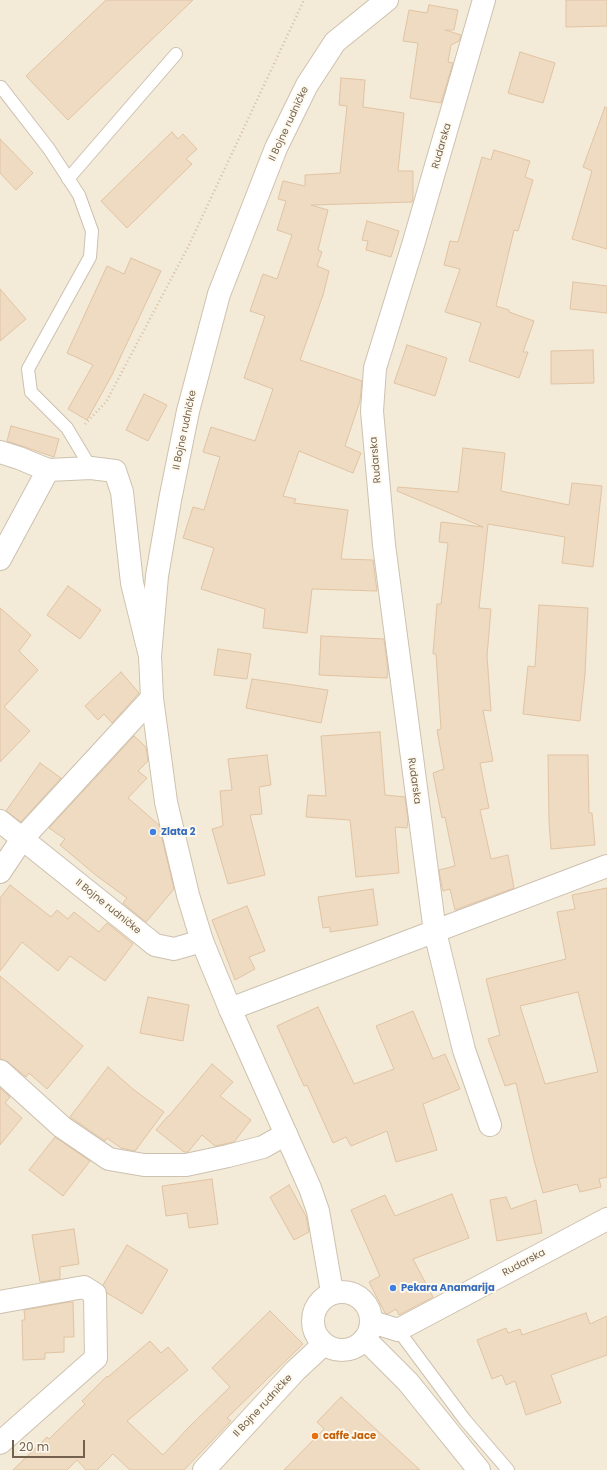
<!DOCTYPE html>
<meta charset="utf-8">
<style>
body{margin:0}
#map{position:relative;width:607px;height:1470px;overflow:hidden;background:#fbf7e9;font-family:Poppins,sans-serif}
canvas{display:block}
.scale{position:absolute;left:12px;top:1440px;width:73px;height:18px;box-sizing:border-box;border:2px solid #74624e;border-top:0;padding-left:5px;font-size:12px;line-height:14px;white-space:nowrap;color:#74624e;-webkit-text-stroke:3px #fefaef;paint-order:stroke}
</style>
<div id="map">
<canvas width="607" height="1470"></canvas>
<div class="scale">20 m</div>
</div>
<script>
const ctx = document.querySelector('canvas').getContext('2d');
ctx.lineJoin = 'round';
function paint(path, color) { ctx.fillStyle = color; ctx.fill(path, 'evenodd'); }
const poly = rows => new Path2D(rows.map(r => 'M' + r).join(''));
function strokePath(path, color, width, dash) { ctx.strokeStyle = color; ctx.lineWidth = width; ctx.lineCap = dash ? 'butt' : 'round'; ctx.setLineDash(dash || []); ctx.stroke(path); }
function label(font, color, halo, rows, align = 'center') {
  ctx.font = font + ' Poppins,sans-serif'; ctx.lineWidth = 4; ctx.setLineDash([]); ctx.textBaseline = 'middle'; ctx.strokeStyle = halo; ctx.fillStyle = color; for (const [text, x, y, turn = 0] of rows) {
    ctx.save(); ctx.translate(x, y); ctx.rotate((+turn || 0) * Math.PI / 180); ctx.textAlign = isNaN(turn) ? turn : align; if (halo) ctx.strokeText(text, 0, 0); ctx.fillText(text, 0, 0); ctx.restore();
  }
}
paint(poly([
 [0,0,607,0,607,1470,0,1470]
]), '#f3ead8');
const building = poly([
 [106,0,193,0,68,120,26,76,106,0],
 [566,0,607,0,607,26,566,27,566,0],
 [429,5,458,10,454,30,445,30,461,35,459,41,451,45,448,62,453,63,441,103,410,98,418,43,403,41,409,10,427,13,429,5],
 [520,52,555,63,543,103,508,93,520,52],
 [341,78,365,80,363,107,404,113,398,171,413,171,413,199,412,202,311,205,328,210,318,250,322,252,317,266,329,271,323,295,300,360,362,381,360,401,345,446,361,453,353,473,299,451,283,496,296,499,294,503,348,510,341,559,373,560,377,591,312,589,307,633,263,628,265,609,201,589,214,548,183,538,193,507,204,510,220,457,203,452,211,427,255,441,273,389,244,378,265,316,250,311,263,274,277,279,292,235,277,230,286,201,278,199,283,181,305,186,305,175,340,173,347,106,339,105,341,78],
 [605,107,607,108,607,249,572,239,592,171,583,167,605,107],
 [172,132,178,139,183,134,197,149,186,159,192,164,127,228,101,201,172,132],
 [0,139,33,173,16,190,0,173,0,139],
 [494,150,530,161,525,177,533,180,518,231,514,230,496,306,509,310,509,312,534,321,523,352,528,352,519,378,469,361,481,323,445,312,460,269,444,265,450,241,458,242,482,157,491,160,494,150],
 [367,221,399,231,391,257,366,250,368,241,362,240,367,221],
 [131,258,161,271,112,375,87,420,68,409,93,365,67,353,107,266,124,274,131,258],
 [573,282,607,286,607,313,570,309,573,282],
 [0,289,26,319,0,341,0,289],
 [407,345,447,358,435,396,394,383,407,345],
 [593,350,594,383,551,384,551,351,593,350],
 [144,394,167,405,148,441,126,430,144,394],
 [11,426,59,439,54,457,7,441,11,426],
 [463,448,505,453,501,491,569,505,572,483,602,486,593,567,562,563,565,537,488,524,479,608,491,609,487,656,491,711,483,710,493,761,480,763,489,808,480,810,491,859,508,855,514,888,455,910,450,889,443,891,440,877,439,870,455,866,445,817,442,818,433,773,444,769,437,730,441,729,436,654,433,654,437,604,441,604,448,543,439,542,441,522,483,527,397,491,398,487,458,492,463,448],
 [68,586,101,610,80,639,47,615,68,586],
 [539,605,588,608,585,674,580,721,523,714,528,666,535,667,539,605],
 [0,608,31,635,19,651,38,670,4,707,30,731,0,762,0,608],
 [321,636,384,639,388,670,387,678,319,675,321,636],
 [218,649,251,654,247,679,214,675,218,649],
 [121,672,139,693,112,723,104,714,98,720,85,706,121,672],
 [252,679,328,690,321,723,246,708,252,679],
 [380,732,385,795,405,797,408,820,407,828,395,827,399,873,356,877,350,820,306,817,308,795,326,796,321,736,380,732],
 [134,736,146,747,148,761,138,771,147,778,128,798,159,825,174,889,146,922,123,903,127,898,97,876,60,845,65,839,49,828,134,736],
 [267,755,271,785,259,787,262,814,250,815,265,875,228,884,212,829,223,826,220,791,232,790,228,759,267,755],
 [548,755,588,755,589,813,592,813,595,845,551,849,549,821,548,755],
 [40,763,61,778,21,822,6,811,40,763],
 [10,885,51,917,57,910,68,919,74,912,99,932,107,923,133,944,105,981,70,956,58,971,22,942,0,971,0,898,10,885],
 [607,888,607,1177,599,1179,601,1187,580,1192,577,1184,543,1193,534,1160,516,1083,505,1086,488,1039,500,1035,486,979,566,959,557,912,575,909,572,895,607,888],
 [578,992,598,1072,545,1084,520,1006,578,992],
 [373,889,378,925,330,932,330,927,323,928,318,897,373,889],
 [247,906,265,951,249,957,255,969,235,980,212,920,247,906],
 [0,976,83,1046,47,1089,29,1073,26,1077,8,1062,0,1059,0,976],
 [148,997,189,1005,183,1041,140,1033,148,997],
 [318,1007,354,1084,394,1069,376,1026,413,1011,433,1059,445,1054,460,1089,423,1104,437,1150,396,1162,387,1131,351,1146,346,1137,333,1143,307,1085,304,1086,277,1026,318,1007],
 [212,1064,233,1082,220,1096,251,1120,234,1142,215,1146,202,1135,188,1152,184,1152,156,1130,168,1116,169,1116,212,1064],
 [108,1067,134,1090,164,1112,135,1151,121,1148,107,1138,105,1141,70,1117,108,1067],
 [0,1088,10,1097,5,1103,22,1118,0,1145,0,1088],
 [55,1137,90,1161,63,1196,29,1170,55,1137],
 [212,1179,218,1224,189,1228,187,1213,166,1216,162,1186,212,1179],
 [289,1185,306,1216,309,1232,294,1240,270,1197,289,1185],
 [452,1194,469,1238,413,1259,433,1297,399,1315,396,1309,388,1314,385,1313,369,1282,380,1276,351,1210,385,1195,395,1216,452,1194],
 [506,1197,511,1209,536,1200,542,1233,497,1241,490,1200,506,1197],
 [74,1229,79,1264,60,1267,60,1279,40,1282,32,1235,74,1229],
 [127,1245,168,1270,142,1314,107,1293,103,1285,127,1245],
 [69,1302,73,1302,74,1337,64,1337,64,1352,45,1353,45,1359,23,1360,22,1320,25,1320,24,1310,69,1302],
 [270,1311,303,1344,227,1418,231,1421,184,1470,130,1470,113,1454,97,1470,86,1470,77,1460,67,1470,13,1470,47,1437,49,1439,85,1404,82,1401,107,1376,108,1377,150,1341,161,1353,168,1347,188,1370,127,1421,163,1455,189,1427,230,1387,212,1368,270,1311],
 [586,1313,590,1324,607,1316,607,1355,551,1375,561,1403,526,1415,515,1381,506,1385,502,1375,492,1379,477,1340,506,1328,508,1333,520,1329,522,1335,586,1313],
 [341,1397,420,1470,284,1470,324,1429,317,1422,341,1397]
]);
paint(building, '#efdbc2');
strokePath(building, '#e1c4a3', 1);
const lane = poly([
 [1,87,49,149,79,195,92,231,90,257,28,369,31,392,67,428,91,468],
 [68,179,176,54],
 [398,1330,465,1420,508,1470]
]);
const street = poly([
 [484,0,413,245,375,368,372,411,384,545,435,932,464,1050,490,1125],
 [0,452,19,458,48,470,91,468,115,471,122,492,132,583,149,652],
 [0,559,48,470],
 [0,821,155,945,174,949,202,941],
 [0,872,22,839,152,698],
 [230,1009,607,866],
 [0,1071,62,1127,109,1159,144,1165,186,1165,228,1156,263,1147,286,1134],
 [0,1302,84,1287,95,1294,96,1358,0,1443],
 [372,1322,398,1330,607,1219],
 [365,1339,408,1382,479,1470]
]);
const secondary = poly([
 '313 1321a29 29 0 1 1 58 0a29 29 0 1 1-58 0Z',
 [332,1292,318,1211,310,1188,230,1009,202,941,188,895,166,802,152,698,150,656,157,576,170,500,188,411,219,294,276,148,307,85,335,42,387,0],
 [204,1470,295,1371,324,1344]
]);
strokePath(lane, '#cdc1af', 14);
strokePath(street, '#cdc1af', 24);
strokePath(secondary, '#cfc2ad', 24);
strokePath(poly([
 [85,424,106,402,188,247,304,0]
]), '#d4bfa5', 2.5, [1, 3]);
strokePath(lane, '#fff', 12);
strokePath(street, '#fff', 22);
strokePath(secondary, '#fff', 22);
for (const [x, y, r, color] of [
 [153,832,4,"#3f7fe0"],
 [393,1288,4,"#3f7fe0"],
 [315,1436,4,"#e8710a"]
]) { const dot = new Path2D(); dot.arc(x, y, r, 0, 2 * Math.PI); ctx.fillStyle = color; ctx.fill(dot); strokePath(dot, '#fefaef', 1.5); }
label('10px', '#74624e', '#fefaef', [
 ["II Bojne rudničke",289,124,-65],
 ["Rudarska",442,146,-74],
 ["II Bojne rudničke",185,430,-78],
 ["Rudarska",376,460,-95],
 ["Rudarska",414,781,82],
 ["II Bojne rudničke",108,907,39],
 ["Rudarska",524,1263,-28],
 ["II Bojne rudničke",263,1406,-47]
]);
label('bold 10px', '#366cbe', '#fefaef', [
 ["Zlata 2",161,832],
 ["Pekara Anamarija",401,1288]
], 'left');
label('bold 10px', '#c56008', '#fefaef', [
 ["caffe Jace",323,1436]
], 'left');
</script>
